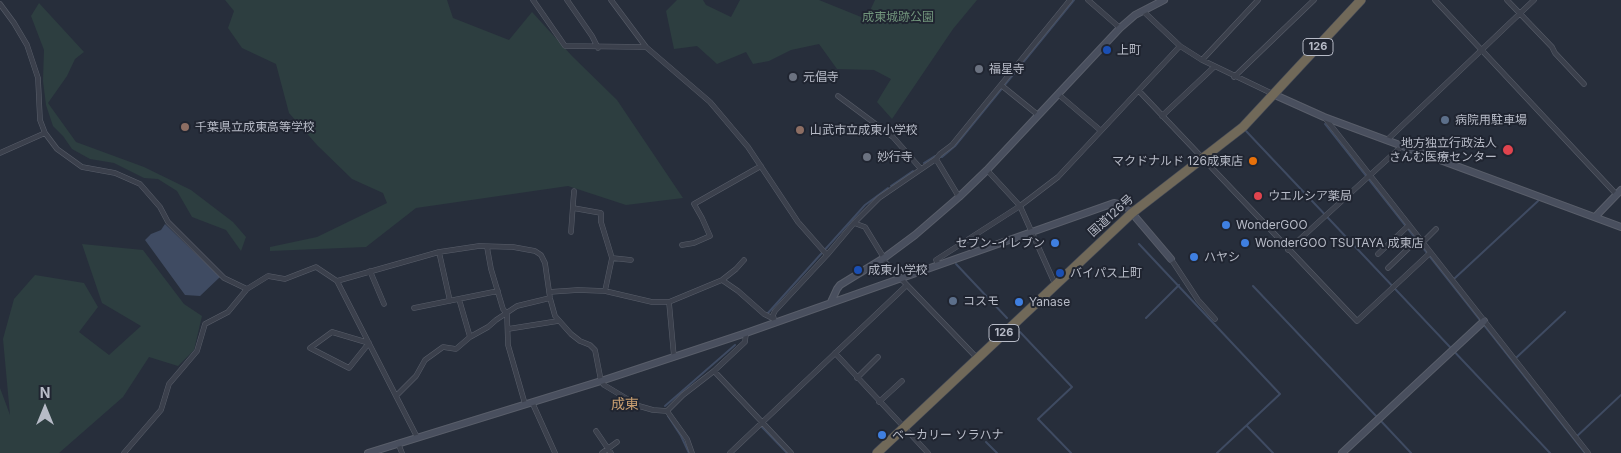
<!DOCTYPE html>
<meta charset="utf-8">
<style>
body{margin:0}
#map{position:relative;width:1621px;height:453px;overflow:hidden;background:#272e3b;font-family:Inter,sans-serif}
canvas{display:block}
.north{position:absolute;left:20px;top:383px;width:50px;height:50px;-webkit-text-stroke:4px #202531;paint-order:stroke;rotate:0deg;font-size:14px;font-weight:700;line-height:20px;text-align:center;color:#b7bbc7}
.north::after{content:'';display:block;margin:auto;width:18px;height:22px;background:#b7bbc7;clip-path:polygon(50% 0,100% 100%,50% 72%,0 100%)}
</style>
<div id="map">
<canvas width="1621" height="453"></canvas>
<div class="north">N</div>
</div>
<script>
const ctx = document.querySelector('canvas').getContext('2d');
ctx.lineJoin = 'round';
function paint(path, color) { ctx.fillStyle = color; ctx.fill(path, 'evenodd'); }
const poly = rows => new Path2D(rows.map(r => 'M' + r).join(''));
function strokePath(path, color, width, dash) { ctx.strokeStyle = color; ctx.lineWidth = width; ctx.lineCap = dash ? 'butt' : 'round'; ctx.setLineDash(dash || []); ctx.stroke(path); }
function label(font, color, halo, rows, align = 'center') {
  ctx.font = font + ' Inter,"Noto Sans JP",sans-serif'; ctx.lineWidth = 4; ctx.setLineDash([]); ctx.textBaseline = 'middle'; ctx.strokeStyle = halo; ctx.fillStyle = color; for (const [text, x, y, turn = 0] of rows) {
    ctx.save(); ctx.translate(x, y); ctx.rotate((+turn || 0) * Math.PI / 180); ctx.textAlign = isNaN(turn) ? turn : align; if (halo) ctx.strokeText(text, 0, 0); ctx.fillText(text, 0, 0); ctx.restore();
  }
}
paint(poly([
 [225,0,447,0,453,18,509,40,532,12,572,56,617,100,683,198,626,205,568,186,416,208,366,247,270,251,270,247,317,237,387,203,383,193,352,179,317,145,289,113,276,64,242,48,228,28,234,11],
 [677,0,703,0,706,5,731,17,740,0,819,0,866,19,875,0,977,0,953,29,892,119,877,102,891,79,874,70,837,69,819,44,791,50,769,61,753,64,746,52,717,64,697,46,674,49,666,11],
 [39,3,84,52,75,59,67,76,48,103,76,142,144,167,191,190,233,222,246,237,241,251,226,230,192,217,177,191,158,179,144,178,114,163,90,159,72,149,63,136,53,126,46,105,43,81,44,50,31,16],
 [82,244,143,250,184,304,202,316,194,350,178,366,149,357,123,397,59,453,0,453,0,388,10,415,3,339,14,299,35,275,84,283,98,307,79,332,109,355,141,326,102,303]
]), '#2d3e40');
paint(poly([
 [165,224,220,277,200,296,185,295,145,240,151,234,161,230]
]), '#3f4b62');
strokePath(poly([
 [1325,124,1585,453],
 [1246,131,1550,453],
 [924,163,935,156,942,157,955,146,1074,0],
 [891,186,913,171],
 [1139,244,1280,394,1217,453],
 [956,264,1007,318],
 [1455,278,1538,201],
 [1253,286,1377,417],
 [768,313,865,205,888,188],
 [1146,318,1179,285],
 [1020,332,1072,387,1038,419,1071,453],
 [1517,357,1565,312],
 [665,406,735,345],
 [668,416,681,436,689,453],
 [1380,420,1411,453],
 [761,426,787,453],
 [1247,426,1273,453],
 [1575,438,1621,395],
 [986,442,997,453]
]), '#3f4b62', 2);
const street = poly([
 [533,0,565,46,646,47],
 [567,0,592,36,598,48],
 [611,0,646,47,710,102,748,147,798,222,827,255],
 [1088,0,1120,28],
 [1435,0,1616,194],
 [1507,0,1552,47,1555,53,1584,84],
 [0,4,14,23,27,45,38,78,40,120,45,133,57,149,82,167,115,173,140,184,160,207,168,222,224,278,247,289],
 [1143,11,1180,46,1202,60,1273,94],
 [1202,60,1258,0],
 [1234,77,1314,0],
 [1001,85,1038,115],
 [1139,91,1357,321,1430,253],
 [1058,94,1100,130],
 [838,96,893,137,921,169],
 [1162,116,1214,67],
 [1325,118,1588,453],
 [1387,140,1534,0],
 [0,153,45,133],
 [936,159,959,197],
 [987,170,1020,206,1055,284],
 [573,208,601,213,601,222,612,258],
 [854,223,865,227,884,258],
 [571,232,574,191],
 [1422,243,1436,229],
 [682,245,694,243,710,236,702,218,694,204,761,166],
 [487,247,491,269,503,309,507,314,508,345,525,404],
 [1288,250,1402,146],
 [439,252,450,301],
 [1378,254,1408,226],
 [882,259,977,358],
 [1171,259,1198,300,1215,319],
 [939,265,936,260,1020,206,1058,177,1180,46],
 [1388,268,1418,239],
 [370,271,384,304],
 [722,280,738,291,764,314,774,319],
 [337,281,439,252,479,246,513,247,535,251,541,255,545,263,550,298,555,316,571,334,580,341,590,345,595,350,601,381,604,385,639,406,653,410,667,411,683,395,714,371,745,342,746,333],
 [605,291,612,258,631,260],
 [549,292,578,290,605,291,652,302,669,302,722,280,736,269,744,260],
 [459,299,470,337],
 [669,302,674,357],
 [414,308,498,291],
 [775,323,773,315,775,311,827,255,854,223,879,198,936,159,940,154,952,145,1070,0],
 [508,329,558,321],
 [332,332,369,343,349,368,310,348,332,332],
 [835,353,928,453],
 [714,371,791,453],
 [857,378,878,357],
 [396,396,416,376,425,360,443,347,456,349,470,337,488,327,496,320,517,306,550,298],
 [532,402,555,453],
 [879,402,902,381],
 [667,411,687,439,692,453],
 [596,431,611,453],
 [398,443,402,453],
 [124,453,161,410,169,384,197,351,205,324,228,312,247,289,268,276,285,279,316,267,337,281,417,437],
 [602,453,617,442],
 [730,453,907,285]
]);
const secondary = poly([
 [1275,95,1324,117,1621,227],
 [1596,216,1621,190],
 [831,302,837,289,840,285,884,258,915,235,959,197,987,170,1120,28,1135,15,1164,0],
 [368,453,601,381,746,333,1114,203,1126,206,1171,259],
 [1342,453,1484,321]
]);
const highway = poly([
 [877,453,1132,213,1243,127,1361,0]
]);
strokePath(street, '#595e6a', 5.5);
strokePath(secondary, '#595e6a', 8);
strokePath(highway, '#464b57', 10);
strokePath(street, '#3b404c', 4.5);
strokePath(secondary, '#494f5e', 6);
strokePath(highway, '#716959', 9);
for (const [x, y, r, color] of [
 [1107,50,5,"#1a4fb4"],
 [979,69,5,"#6b7280"],
 [793,77,5,"#6b7280"],
 [1445,120,5,"#5c6f8a"],
 [185,127,5,"#8d6e63"],
 [800,130,5,"#8d6e63"],
 [1508,150,6,"#e0444e"],
 [867,157,5,"#6b7280"],
 [1253,161,5,"#e8710a"],
 [1258,196,5,"#e0444e"],
 [1226,225,5,"#3f7fe0"],
 [1055,243,5,"#3f7fe0"],
 [1245,243,5,"#3f7fe0"],
 [1194,257,5,"#3f7fe0"],
 [858,270,5,"#1a4fb4"],
 [1060,273,5,"#1a4fb4"],
 [953,301,5,"#5c6f8a"],
 [1019,302,5,"#3f7fe0"],
 [882,435,5,"#3f7fe0"]
]) { const dot = new Path2D(); dot.arc(x, y, r, 0, 2 * Math.PI); ctx.fillStyle = color; ctx.fill(dot); strokePath(dot, '#202531', 2); }
for (const [x, y, w] of [
 [1318,47,30],
 [1004,333,30]
]) { const box = new Path2D(); box.roundRect(x - w / 2, y - 8.5, w, 17, 4); ctx.fillStyle = '#202531'; ctx.fill(box); strokePath(box, '#b7bbc7', 1); }
label('bold 11px', '#b7bbc7', null, [
 ["126",1318,47],
 ["126",1004,333]
]);
label('12px', '#71957c', '#202531', [
 ["成東城跡公園",898,17]
]);
label('12px', '#b7bbc7', '#202531', [
 ["上町",1117,50],
 ["福星寺",989,69],
 ["元倡寺",803,77],
 ["病院用駐車場",1455,120],
 ["千葉県立成東高等学校",195,127],
 ["山武市立成東小学校",810,130],
 ["地方独立行政法人",1497,143,"right"],
 ["さんむ医療センター",1497,157,"right"],
 ["妙行寺",877,157],
 ["マクドナルド 126成東店",1243,161,"right"],
 ["ウエルシア薬局",1268,196],
 ["WonderGOO",1236,225],
 ["セブン-イレブン",1045,243,"right"],
 ["WonderGOO TSUTAYA 成東店",1255,243],
 ["ハヤシ",1204,257],
 ["成東小学校",868,270],
 ["バイパス上町",1070,273],
 ["コスモ",963,301],
 ["Yanase",1029,302],
 ["ベーカリー ソラハナ",892,435]
], 'left');
label('12px', '#b7bbc7', '#202531', [
 ["国道126号",1111,216,-42]
]);
label('14px', '#c89e70', '#202531', [
 ["成東",625,405]
]);
</script>
